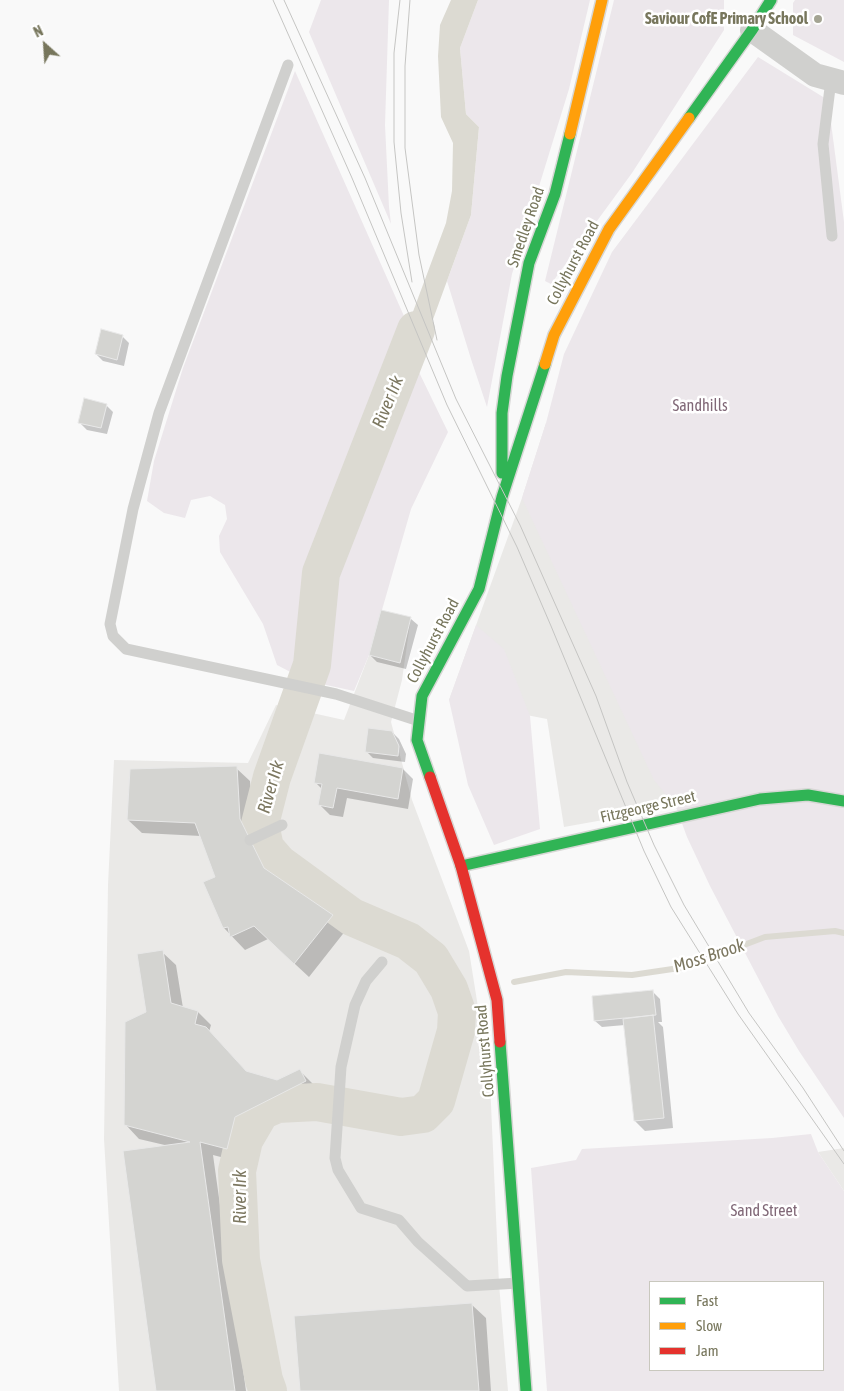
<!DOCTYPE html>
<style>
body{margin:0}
#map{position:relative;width:844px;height:1391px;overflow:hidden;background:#f9f9f9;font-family:"Asap Condensed",sans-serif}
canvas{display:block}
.legend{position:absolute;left:649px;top:1281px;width:175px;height:90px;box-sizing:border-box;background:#fff;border:1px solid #c9c8be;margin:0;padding:6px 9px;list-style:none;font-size:15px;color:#77765c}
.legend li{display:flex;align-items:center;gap:10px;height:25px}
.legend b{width:25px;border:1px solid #c9c8be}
.north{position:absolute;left:20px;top:20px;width:50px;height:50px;-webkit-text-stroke:4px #fff;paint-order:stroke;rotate:334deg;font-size:14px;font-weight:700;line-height:20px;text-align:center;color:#77765c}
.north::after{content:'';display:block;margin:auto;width:18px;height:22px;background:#77765c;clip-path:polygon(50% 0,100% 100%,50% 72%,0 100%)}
</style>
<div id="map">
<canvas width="844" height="1391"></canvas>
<ul class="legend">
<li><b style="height:6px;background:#30b455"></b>Fast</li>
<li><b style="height:6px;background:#ff9f0a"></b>Slow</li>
<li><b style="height:6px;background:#e5322d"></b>Jam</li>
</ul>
<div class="north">N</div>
</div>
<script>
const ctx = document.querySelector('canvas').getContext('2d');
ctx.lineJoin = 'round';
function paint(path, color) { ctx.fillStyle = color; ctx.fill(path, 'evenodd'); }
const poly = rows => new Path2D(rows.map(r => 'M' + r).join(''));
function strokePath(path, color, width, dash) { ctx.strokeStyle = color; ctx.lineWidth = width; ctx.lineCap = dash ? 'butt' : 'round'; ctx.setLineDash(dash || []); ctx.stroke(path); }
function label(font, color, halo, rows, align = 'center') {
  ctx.font = font + ' "Asap Condensed",sans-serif'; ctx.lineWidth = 5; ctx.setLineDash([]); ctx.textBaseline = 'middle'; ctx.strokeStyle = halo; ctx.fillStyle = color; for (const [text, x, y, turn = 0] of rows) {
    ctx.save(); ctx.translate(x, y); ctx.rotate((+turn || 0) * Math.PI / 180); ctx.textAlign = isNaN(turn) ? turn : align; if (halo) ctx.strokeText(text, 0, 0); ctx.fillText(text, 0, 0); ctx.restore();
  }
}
paint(poly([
 [546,423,676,807,564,827,547,719,449,700,522,498],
 [381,610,411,617,402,680,391,722,412,800,469,951,490,1082,499,1284,508,1391,119,1391,104,1139,108,885,114,760,248,763,276,705,344,720,369,655],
 [844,1148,844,1191,818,1152]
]), '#eae9e7');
paint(poly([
 [321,0,389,0,385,125,389,207,391,224,309,32],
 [478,0,590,0,569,89,512,274,487,407,471,359,447,281,471,215,479,127,466,114,460,48],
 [614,0,724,0,724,30,632,173,551,284,545,281],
 [795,0,844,0,844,62,793,35,793,3],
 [758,57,828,100,844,222,844,1118,799,1051,778,1016,710,886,687,837,676,807,654,780,522,498,546,423,564,354,612,252],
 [295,71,408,325,392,368,337,501,314,569,304,662,300,677,277,665,263,624,220,552,219,536,227,519,225,505,210,496,191,500,185,518,164,513,147,501,154,461,183,368],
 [416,366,448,432,411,509,369,655,354,691,317,683,332,576,383,436,403,389],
 [476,625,504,649,530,716,540,829,494,845,468,785,449,700],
 [811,1134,818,1152,844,1191,844,1391,547,1391,531,1168,576,1160,582,1149,772,1138],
 [823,1282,823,1370,650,1370,650,1282]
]), '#ece7eb');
paint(poly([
 [451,0,478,0,460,48,466,114,479,127,471,215,416,366,403,389,392,368,446,223,452,191,453,143,441,117,438,56,440,25]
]), '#dcdad2');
paint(poly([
 [122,336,129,343,124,366,103,361,96,354],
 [106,405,113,412,107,434,87,430,80,423],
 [382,611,411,619,418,625,406,669,377,662,370,655],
 [392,732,399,739,406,754,405,762,373,758,367,752],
 [320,754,403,769,413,779,408,809,347,798,343,817,330,815,320,805,322,789,315,782],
 [236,768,250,781,253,833,274,877,332,916,346,930,309,977,268,939,245,950,224,928,217,878,201,836,142,833,128,820],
 [162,952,176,965,183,1008,198,1012,211,1025,209,1032,247,1072,277,1082,299,1070,313,1084,318,1095,249,1130,240,1162,213,1155,246,1391,157,1391,169,1146,139,1139,126,1125,148,1013],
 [653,992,660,999,662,1022,658,1022,663,1027,673,1128,645,1131,635,1121,625,1025,602,1027,595,1021],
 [472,1305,486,1318,491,1391,301,1391]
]), '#0003');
strokePath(poly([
 [514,982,566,972,632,975,686,967,765,937,835,931,844,933]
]), '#dcdad2', 6);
strokePath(poly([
 [268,1391,264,1380,241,1260,237,1171,244,1140,261,1111,277,1104,317,1102,401,1117,423,1114,436,1101,456,1031,457,1012,449,989,431,959,408,941,352,917,278,863,265,848,260,824,272,777,312,665,321,573,416,330]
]), '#dcdad2', 38);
const building = poly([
 [101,329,123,335,117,360,95,354,101,329],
 [84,398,107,404,101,428,78,423,84,398],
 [381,610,411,617,400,663,369,655,381,610],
 [368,728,392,731,399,746,398,756,365,752,368,728],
 [319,753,403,768,398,799,337,788,333,808,318,805,322,784,314,783,319,753],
 [237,766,240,819,264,868,333,915,294,964,254,926,230,937,228,927,223,928,203,882,215,877,195,823,127,820,130,769,237,766],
 [163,950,171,1003,198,1011,195,1024,206,1027,246,1071,277,1080,300,1069,306,1081,235,1117,227,1149,200,1142,235,1391,156,1391,123,1151,190,1142,124,1125,125,1022,146,1012,137,954,163,950],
 [653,990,656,1015,594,1021,592,996,653,990],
 [653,1015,664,1118,634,1121,623,1019,653,1015],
 [472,1303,479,1391,300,1391,294,1316,472,1303]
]);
paint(building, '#d4d4d1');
strokePath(building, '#e8e8e8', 1);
const fast = poly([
 [689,118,752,30,771,0],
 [502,473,502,413,507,376,529,263,555,194,570,134],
 [430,777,417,740,422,696,479,589,502,497,545,364],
 [461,866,760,799,808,795,844,801],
 [500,1042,526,1391]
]);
const slow = poly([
 [570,134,602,0],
 [545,364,554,335,609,229,689,118]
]);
const jam = poly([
 [430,777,461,866,497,1000,500,1042]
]);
strokePath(fast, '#d7d7d5', 14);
strokePath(slow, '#d7d7d5', 14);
strokePath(jam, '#d7d7d5', 14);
strokePath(poly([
 [288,65,159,413,133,509,110,624,113,636,126,649,336,694,419,721],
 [831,80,823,144,832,236],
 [250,840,282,825],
 [382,962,366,981,355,1005,341,1067,335,1158,338,1170,361,1208,399,1220,418,1242,467,1286,519,1283]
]), '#d0d0ce', 11);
strokePath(poly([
 [752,30,815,75,844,83]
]), '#d0d0ce', 24);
strokePath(fast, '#30b455', 11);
strokePath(slow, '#ff9f0a', 11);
strokePath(jam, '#e5322d', 11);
strokePath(poly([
 [273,0,352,178,447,405,517,547,551,626,644,851,671,907,738,1014,844,1164],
 [284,0,365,178,456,399,520,525,596,696,627,782,654,845,684,905,749,1013,803,1088,844,1151],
 [400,0,394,53,394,142,401,213,412,282],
 [410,0,405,66,405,148,419,255,437,340]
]), '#c5c5c3', 1);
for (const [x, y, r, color] of [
 [818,19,5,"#a4a493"]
]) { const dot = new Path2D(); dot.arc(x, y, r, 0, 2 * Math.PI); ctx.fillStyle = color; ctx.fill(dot); strokePath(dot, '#fff', 2); }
label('bold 16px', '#77765c', '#fff', [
 ["Saviour CofE Primary School",808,19]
], 'right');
label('16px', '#77765c', '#fff', [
 ["Smedley Road",526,227,-71],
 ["Collyhurst Road",573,263,-62],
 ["Collyhurst Road",433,641,-62],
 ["Fitzgeorge Street",648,807,-13],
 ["Collyhurst Road",485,1051,-95]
]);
label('16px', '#806877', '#fff', [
 ["Sandhills",700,406],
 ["Sand Street",764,1211]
]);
label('italic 18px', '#7c7760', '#fff', [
 ["River Irk",388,402,-68],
 ["River Irk",271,787,-74],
 ["Moss Brook",709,956,-18],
 ["River Irk",240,1197,-90]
]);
</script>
